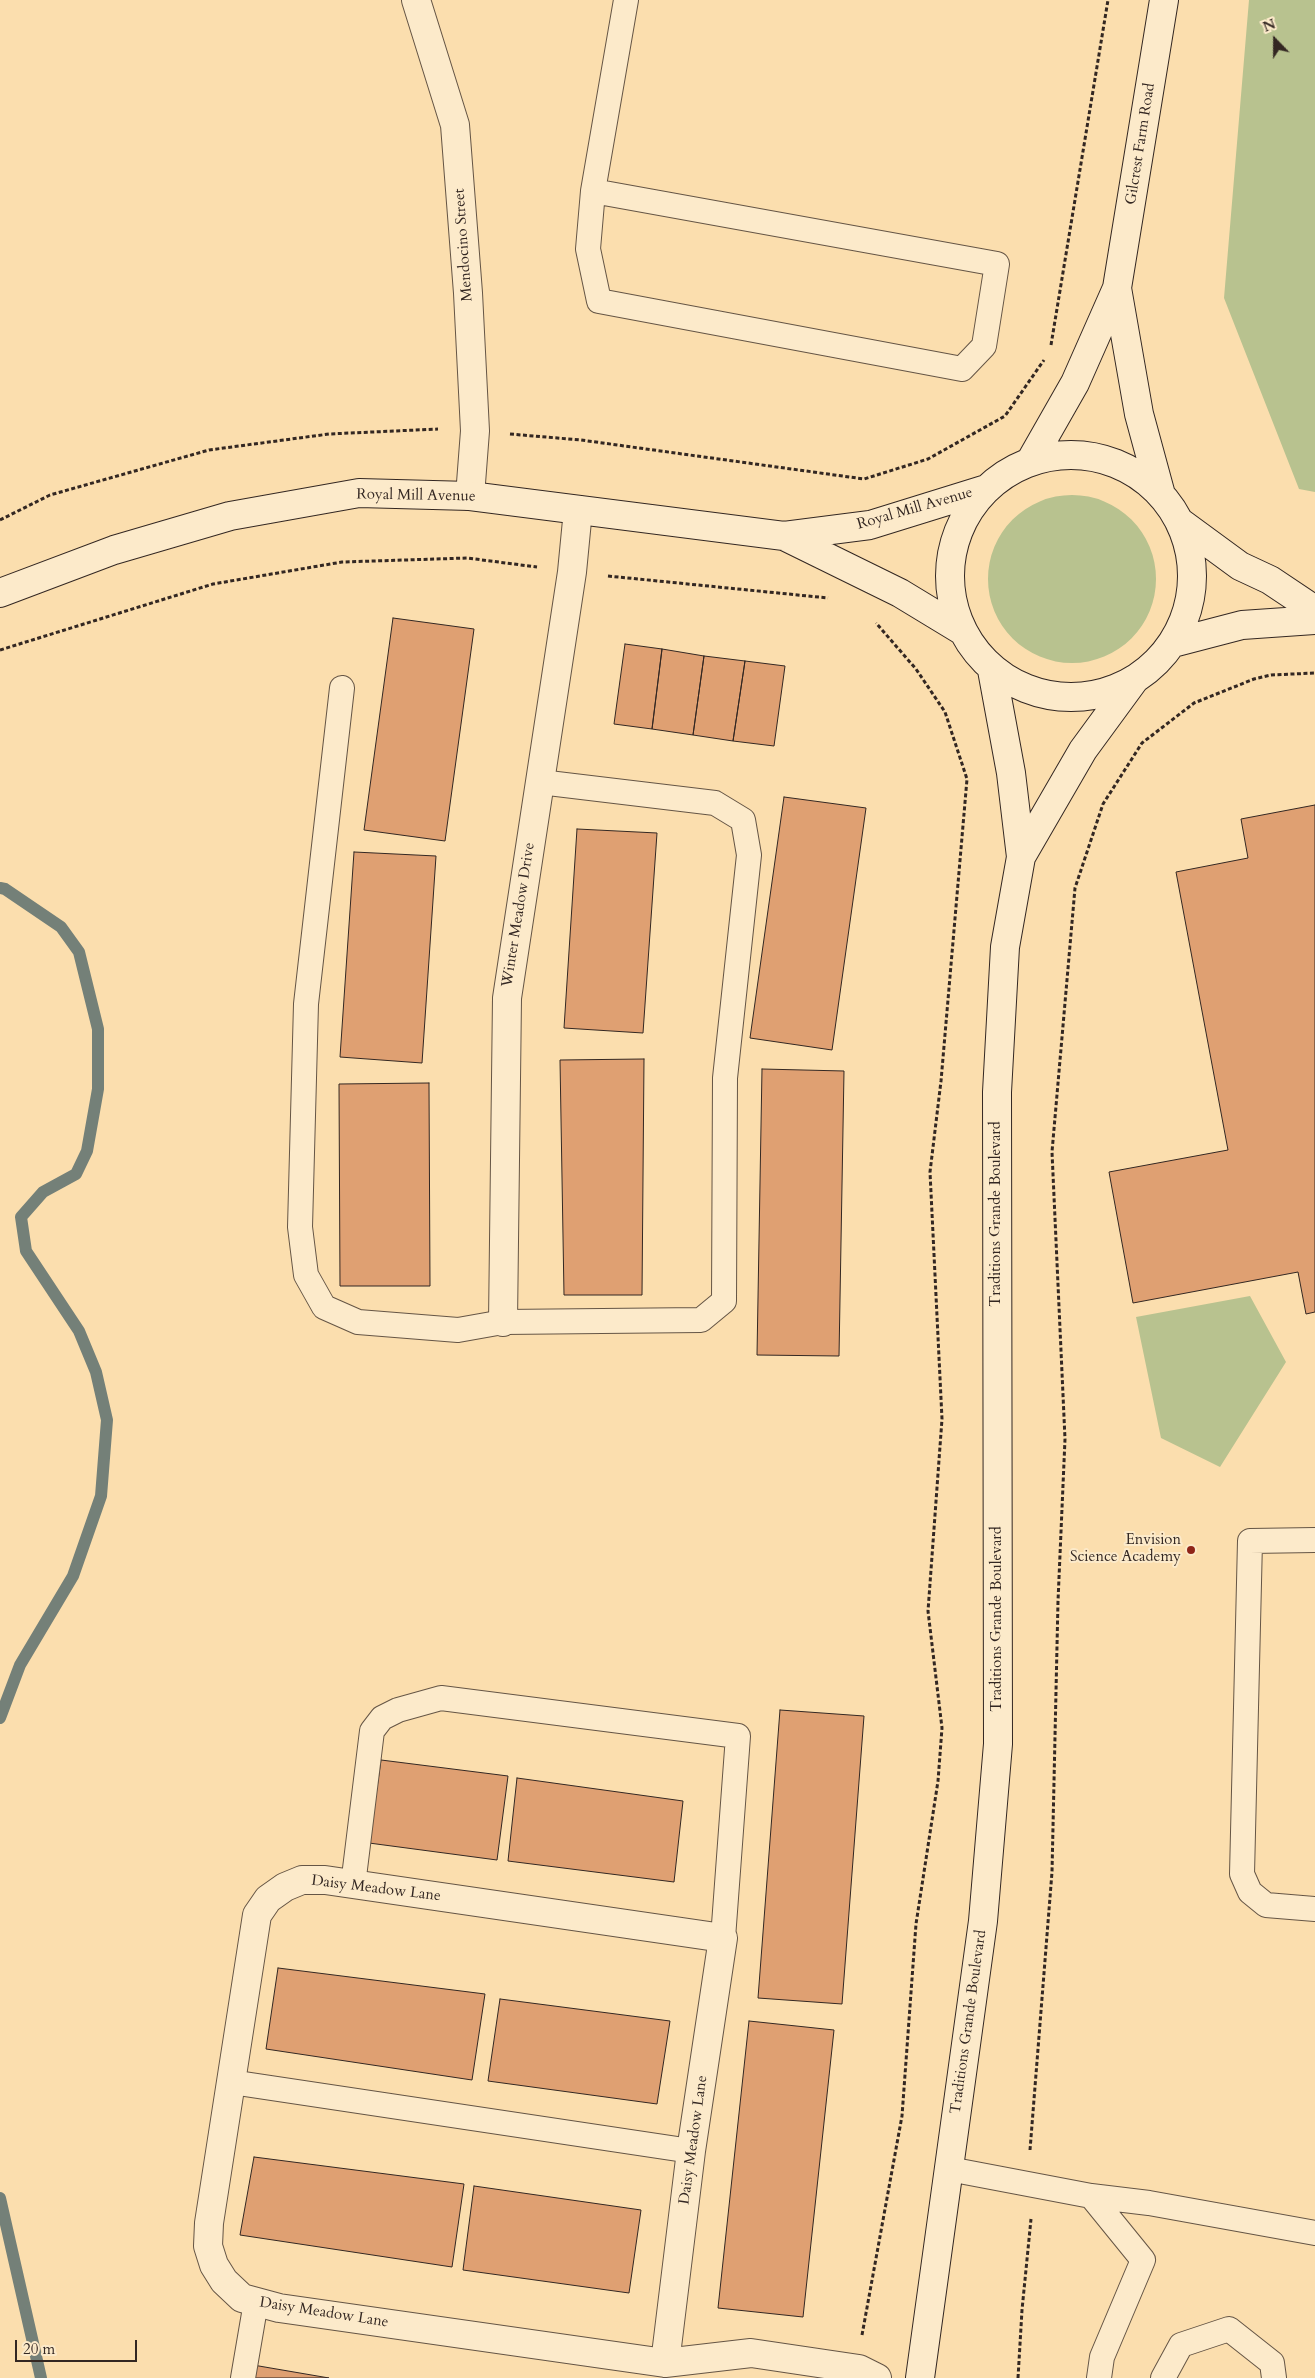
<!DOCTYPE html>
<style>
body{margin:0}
#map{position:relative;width:1315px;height:2378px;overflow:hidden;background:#fbdeae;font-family:Cardo,serif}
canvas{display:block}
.north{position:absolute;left:1250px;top:15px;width:50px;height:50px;-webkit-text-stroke:4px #fceaca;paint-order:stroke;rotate:338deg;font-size:14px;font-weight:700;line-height:20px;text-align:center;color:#332722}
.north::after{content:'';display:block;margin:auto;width:18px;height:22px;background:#332722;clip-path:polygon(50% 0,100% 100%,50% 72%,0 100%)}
.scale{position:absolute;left:15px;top:2340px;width:122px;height:22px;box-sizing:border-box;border:2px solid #332722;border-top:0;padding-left:6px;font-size:15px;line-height:18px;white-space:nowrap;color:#332722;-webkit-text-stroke:4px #fceaca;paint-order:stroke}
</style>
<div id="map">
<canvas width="1315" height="2378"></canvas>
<div class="north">N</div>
<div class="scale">20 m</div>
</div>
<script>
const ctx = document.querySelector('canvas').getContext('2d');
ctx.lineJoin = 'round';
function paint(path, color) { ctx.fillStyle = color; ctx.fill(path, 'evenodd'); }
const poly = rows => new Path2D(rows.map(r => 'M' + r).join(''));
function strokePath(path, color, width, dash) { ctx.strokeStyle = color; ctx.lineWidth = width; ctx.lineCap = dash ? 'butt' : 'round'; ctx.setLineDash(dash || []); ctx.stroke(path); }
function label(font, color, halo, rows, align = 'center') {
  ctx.font = font + ' Cardo,serif'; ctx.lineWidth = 4; ctx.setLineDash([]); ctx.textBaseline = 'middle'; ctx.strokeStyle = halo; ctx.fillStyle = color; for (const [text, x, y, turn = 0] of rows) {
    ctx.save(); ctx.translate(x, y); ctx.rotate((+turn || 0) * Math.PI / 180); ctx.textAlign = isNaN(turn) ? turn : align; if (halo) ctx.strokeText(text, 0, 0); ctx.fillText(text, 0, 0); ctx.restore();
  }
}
paint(poly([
 [1249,0,1315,0,1315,492,1299,489,1224,298],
 '988 579a84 84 0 1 1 168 0a84 84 0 1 1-168 0Z',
 [1250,1296,1286,1362,1220,1467,1161,1438,1136,1317]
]), '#b8c28f');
strokePath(poly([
 [0,888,5,889,61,927,79,952,98,1029,98,1089,87,1151,76,1174,43,1192,21,1217,26,1251,79,1331,96,1372,107,1420,101,1496,73,1576,20,1665,0,1718],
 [0,2198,41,2378]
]), '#748078', 12);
const building = poly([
 [393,618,474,629,445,841,364,830,393,618],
 [625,644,662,649,652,729,614,724,625,644],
 [662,649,704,656,693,735,652,729,662,649],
 [704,656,745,661,733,741,693,735,704,656],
 [745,661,785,666,774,746,733,741,745,661],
 [784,797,866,808,832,1050,750,1038,784,797],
 [1315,805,1315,1312,1306,1314,1298,1272,1133,1303,1109,1172,1228,1150,1176,872,1248,858,1241,819,1315,805],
 [577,829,657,833,643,1033,564,1028,577,829],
 [354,852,436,856,422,1063,340,1057,354,852],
 [644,1059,642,1295,564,1295,560,1060,644,1059],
 [762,1069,844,1071,839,1356,757,1355,762,1069],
 [429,1083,430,1286,340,1286,339,1084,429,1083],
 [780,1710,864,1716,842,2004,758,1998,780,1710],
 [381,1760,508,1776,497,1860,369,1843,381,1760],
 [517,1778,683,1801,674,1882,508,1861,517,1778],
 [278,1968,485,1994,472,2080,266,2049,278,1968],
 [500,1999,670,2021,657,2104,488,2081,500,1999],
 [749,2021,834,2030,803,2317,718,2308,749,2021],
 [254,2157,464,2184,452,2267,240,2235,254,2157],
 [474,2186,641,2210,629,2293,463,2270,474,2186],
 [253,2365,329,2378,251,2378,253,2365]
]);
paint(building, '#dfa072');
strokePath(building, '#332722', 1);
const service = poly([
 [593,191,997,264,984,346,962,369,599,301,588,249,593,191,626,0],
 [342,688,306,1004,300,1227,306,1275,324,1307,358,1322,458,1330,503,1322,701,1320,724,1301,725,1078,749,855,743,820,715,803,540,782],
 [1315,1540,1250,1541,1242,1874,1250,1892,1266,1905,1315,1909],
 [353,1885,372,1731,382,1718,398,1710,441,1698,738,1736,723,1938],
 [231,2082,691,2151],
 [949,2169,1091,2196,1143,2260,1102,2357,1099,2378],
 [1091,2196,1149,2203,1315,2233],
 [243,2378,256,2302],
 [1163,2378,1181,2345,1229,2329,1272,2363,1274,2378]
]);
const minor = poly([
 [416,0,455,125,468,293,475,431,470,496],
 [503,1322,507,998,572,572,578,510],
 [665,2363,691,2151,723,1938,325,1880,302,1880,285,1887,268,1899,257,1915,209,2223,208,2246,214,2265,224,2281,242,2298,279,2308,665,2363,751,2353,859,2369,877,2378]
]);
const secondary = poly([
 [1117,288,1139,414,1161,495],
 '950 576a121 121 0 1 1 242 0a121 121 0 1 1-242 0Z',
 [1030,462,1075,383,1117,288,1164,0],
 [1180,522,1240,566,1270,580,1315,610],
 [784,536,900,593,961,630],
 [0,593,114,550,230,516,359,493,470,496,784,536,870,525,986,489],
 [1173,643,1242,625,1315,620],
 [1021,857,1083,750,1135,679],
 [920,2378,983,1921,998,1744,997,1092,1005,947,1021,857,1011,773,992,670]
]);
strokePath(service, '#655545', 26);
strokePath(minor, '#655545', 30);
strokePath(secondary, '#332722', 30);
strokePath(poly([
 [1051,345,1108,0],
 [510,434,581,440,864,479,928,459,1005,416,1044,360],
 [0,520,50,495,209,450,329,434,438,429],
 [608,576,828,598],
 [0,650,213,584,342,562,467,558,537,567],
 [1030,2150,1052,1872,1058,1601,1065,1439,1052,1152,1075,888,1103,804,1142,743,1194,703,1254,679,1271,675,1315,673],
 [862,2335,902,2116,916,1924,938,1781,942,1728,928,1611,942,1419,930,1172,941,1081,967,779,945,712,916,669,876,623],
 [1018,2378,1022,2310,1031,2219]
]), '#332722', 3, [4, 2.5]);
strokePath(service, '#fceaca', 24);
strokePath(minor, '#fceaca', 28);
strokePath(secondary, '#fceaca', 28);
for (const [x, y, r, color] of [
 [1191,1550,5,"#8f2418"]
]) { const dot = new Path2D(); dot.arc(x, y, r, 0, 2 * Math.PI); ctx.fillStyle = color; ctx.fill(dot); strokePath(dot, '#fceaca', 2); }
label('15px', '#332722', '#fceaca', [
 ["Gilcrest Farm Road",1141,144,-81],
 ["Mendocino Street",464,245,-94],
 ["Royal Mill Avenue",416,496,1],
 ["Royal Mill Avenue",915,509,-16],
 ["Winter Meadow Drive",519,915,-81],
 ["Traditions Grande Boulevard",997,1214,-90],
 ["Traditions Grande Boulevard",998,1619,-90],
 ["Daisy Meadow Lane",376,1889,7],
 ["Traditions Grande Boulevard",969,2022,-82],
 ["Daisy Meadow Lane",694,2140,-82],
 ["Daisy Meadow Lane",324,2313,9]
]);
label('15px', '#332722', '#fceaca', [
 ["Envision",1181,1541],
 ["Science Academy",1181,1558]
], 'right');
</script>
